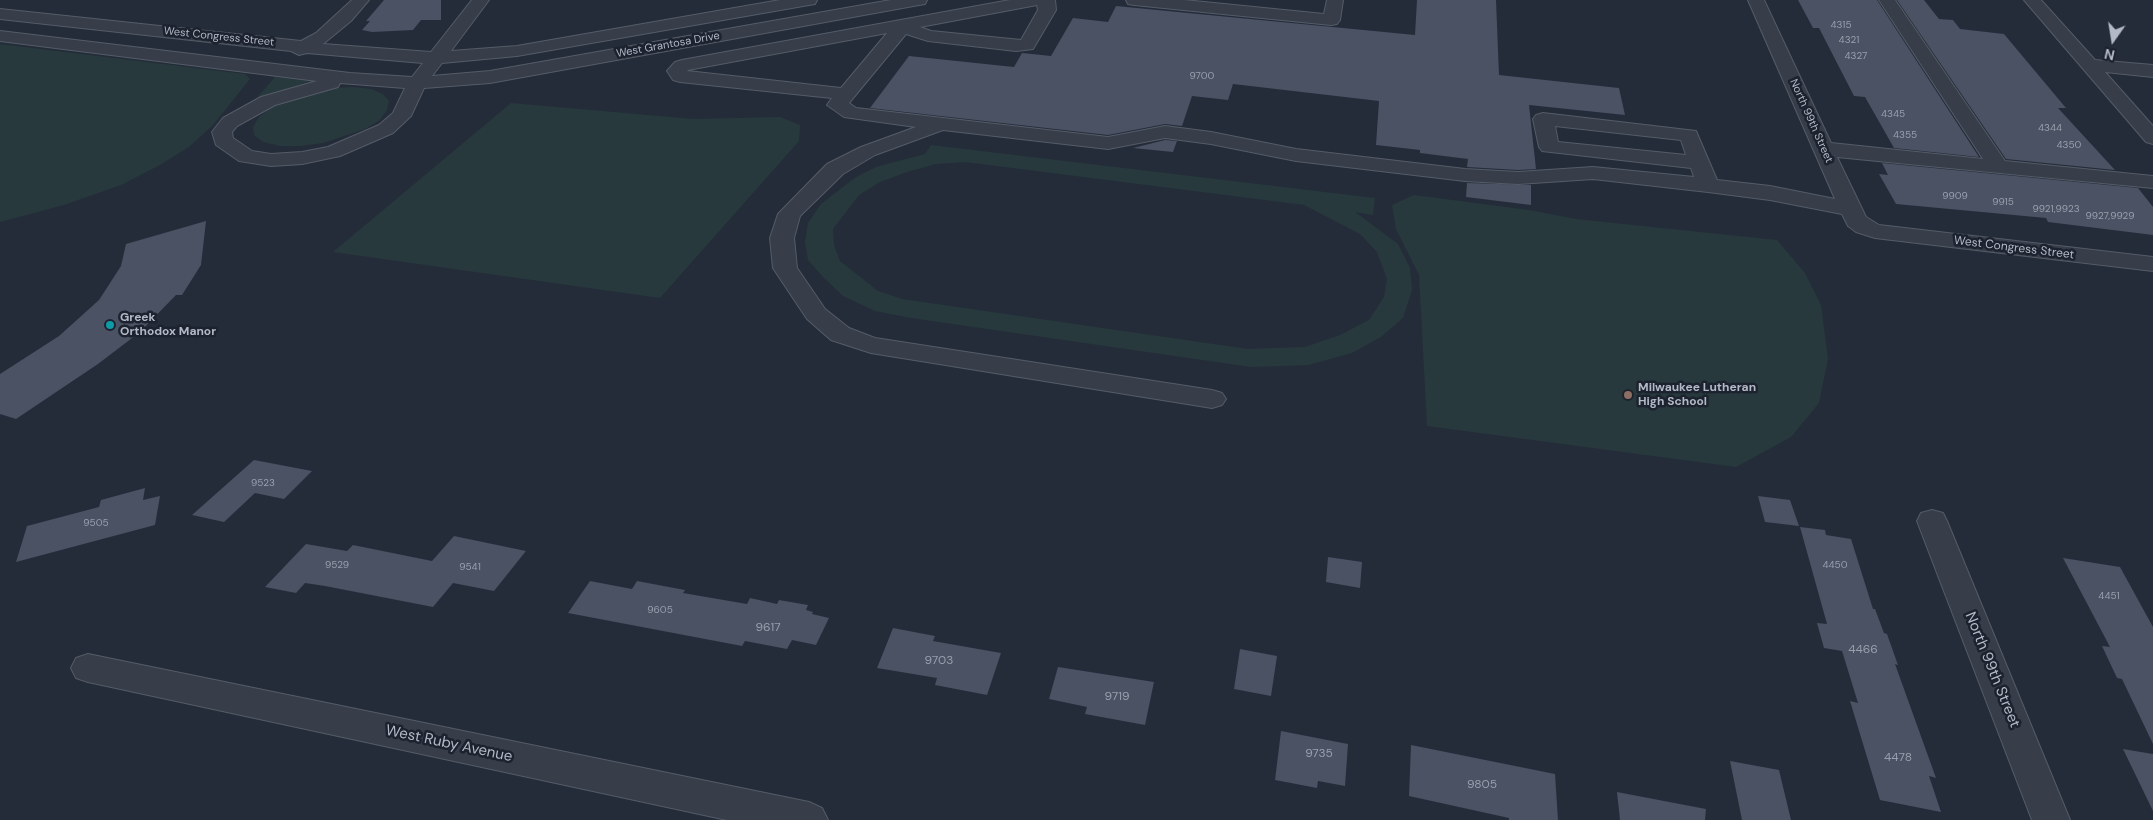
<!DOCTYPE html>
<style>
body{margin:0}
#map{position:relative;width:2153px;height:820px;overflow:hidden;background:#242c3a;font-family:"DM Sans",sans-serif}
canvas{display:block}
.north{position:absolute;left:2088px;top:15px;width:50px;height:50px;-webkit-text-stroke:4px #1c232f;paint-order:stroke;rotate:193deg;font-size:14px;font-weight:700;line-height:20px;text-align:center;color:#b3b9c6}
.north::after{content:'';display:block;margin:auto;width:18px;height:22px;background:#b3b9c6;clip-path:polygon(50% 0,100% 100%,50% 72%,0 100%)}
</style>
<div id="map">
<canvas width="2153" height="820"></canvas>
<div class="north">N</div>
</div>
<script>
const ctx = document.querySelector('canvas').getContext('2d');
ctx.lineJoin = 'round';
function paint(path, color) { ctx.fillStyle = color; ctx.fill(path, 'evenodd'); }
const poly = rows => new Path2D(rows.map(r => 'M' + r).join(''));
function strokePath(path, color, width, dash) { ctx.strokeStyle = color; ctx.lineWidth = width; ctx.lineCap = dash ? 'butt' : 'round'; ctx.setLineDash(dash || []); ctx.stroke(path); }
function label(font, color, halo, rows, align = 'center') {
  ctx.font = font + ' "DM Sans",sans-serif'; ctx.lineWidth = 5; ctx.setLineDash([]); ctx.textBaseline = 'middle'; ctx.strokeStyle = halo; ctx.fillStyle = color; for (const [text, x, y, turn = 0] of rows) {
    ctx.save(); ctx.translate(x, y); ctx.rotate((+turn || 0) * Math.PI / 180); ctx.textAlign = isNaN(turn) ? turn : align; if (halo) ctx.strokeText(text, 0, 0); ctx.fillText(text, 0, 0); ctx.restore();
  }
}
paint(poly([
 [0,44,245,74,250,79,213,125,189,147,160,165,121,185,64,205,0,222],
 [275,77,310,81,254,101],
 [353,87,371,89,383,94,389,101,387,110,380,120,365,129,323,143,300,146,280,146,263,142,254,135,253,127,259,117,272,107,290,98,333,88],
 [511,103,693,119,780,117,800,125,799,141,660,298,333,252],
 [931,145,1375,198,1373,215,1355,212,1398,244,1410,268,1412,290,1403,318,1381,337,1352,353,1308,365,1251,367,911,318,875,311,843,296,823,277,808,260,805,242,808,223,821,204,856,177,876,167,925,154],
 [965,162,1304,205,1360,234,1377,252,1387,279,1384,297,1369,320,1340,335,1305,347,1248,349,902,299,878,291,840,261,834,245,833,229,859,195,880,182,907,172,936,164],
 [1414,195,1529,210,1576,219,1777,240,1805,273,1821,305,1828,359,1819,403,1791,437,1736,467,1427,426,1419,275,1396,229,1392,205]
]), '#27393c');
paint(poly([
 [384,0,441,0,441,20,421,20,413,30,372,32,362,30,370,21,366,21],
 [1417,0,1496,0,1499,75,1619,88,1625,115,1529,105,1536,169,1518,170,1467,167,1468,159,1420,153,1420,150,1376,145,1379,101,1233,84,1228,100,1192,96,1182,126,1165,124,1108,135,870,108,909,56,1014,67,1022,53,1051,56,1073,18,1108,22,1116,6,1415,35],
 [1798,0,1877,0,1979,157,1894,148,1865,97,1854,96,1819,28,1813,28],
 [1897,0,1924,0,1939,19,1953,20,1960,29,2004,34,2066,108,2058,108,2115,170,2006,159],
 [1165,140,1177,141,1173,152,1133,148],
 [1882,163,2138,188,2153,207,2153,235,2048,222,2046,218,1896,204,1879,174,1888,175],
 [1467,183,1531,185,1531,205,1466,197],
 [206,221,201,265,182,295,176,295,140,332,98,364,16,419,0,414,0,374,59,336,99,300,121,266,126,244],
 [254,460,312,471,284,499,255,493,224,522,192,515],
 [145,488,143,500,160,496,155,525,16,562,27,526,99,507,101,500],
 [1758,496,1790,500,1799,526,1765,522],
 [1800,527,1825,530,1826,535,1851,539,1873,609,1875,609,1884,633,1887,634,1898,665,1895,664,1936,778,1929,776,1941,812,1880,800,1850,701,1858,703,1842,651,1824,648,1817,623,1827,624],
 [454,536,526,551,494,591,453,583,433,607,325,586,305,583,296,593,265,587,306,544,347,551,353,545,432,561],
 [1328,557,1362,562,1360,588,1326,582],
 [2063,558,2120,567,2153,627,2153,744,2122,679,2117,678,2102,646,2110,647],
 [590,581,632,589,637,581,685,590,683,593,747,604,750,598,777,604,779,600,808,605,806,610,813,612,812,614,829,618,816,645,792,640,787,649,745,641,742,646,568,613],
 [893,628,935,636,933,641,1001,653,987,695,935,685,937,678,877,668],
 [1240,649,1277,656,1271,696,1234,689],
 [1058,667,1154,682,1145,725,1085,714,1087,707,1049,699],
 [1281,731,1348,744,1345,786,1318,781,1317,788,1275,780],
 [1411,745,1555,774,1558,820,1509,820,1509,818,1409,796],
 [2123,749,2153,754,2153,811],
 [1730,761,1779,770,1791,820,1742,820],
 [1617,792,1706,809,1705,820,1620,820]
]), '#4a5263');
const minor = poly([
 [352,0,369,0,351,21,323,44,431,52,472,0,489,0,451,51,517,46,780,0,817,0,815,4,809,5,517,56,442,63,432,76,490,71,891,0,927,0,925,4,919,5,490,83,424,88,411,116,393,133,340,156,302,164,271,166,239,161,216,145,212,132,223,118,261,97,317,81,0,41,0,31,350,73,412,77,423,63,307,53,299,55,291,51,0,19,0,9,301,41,316,33,352,0],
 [340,83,405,88,393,113,379,125,328,147,302,152,271,154,252,151,233,138,232,132,237,126,275,105,338,87,340,83],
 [1010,0,1055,0,1056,10,1033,49,1016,51,928,41,906,34,849,103,856,108,1108,137,1165,126,1211,132,1296,149,1465,169,1518,172,1593,167,1694,177,1691,168,1542,151,1539,147,1533,119,1536,115,1543,113,1696,131,1717,180,1770,186,1835,199,1748,0,1764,0,1831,143,1983,159,1879,0,1895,0,2005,161,2153,176,2153,188,1837,157,1866,217,1879,225,2153,257,2153,271,1875,238,1856,232,1848,226,1842,214,1770,200,1708,192,1593,179,1518,184,1465,181,1296,161,1211,144,1165,138,1108,149,943,130,875,155,843,174,800,216,794,238,797,268,825,309,849,328,875,338,1212,390,1222,393,1226,399,1222,405,1212,408,871,353,831,340,807,319,773,268,770,238,778,214,827,164,861,147,916,127,844,117,827,105,832,98,680,82,673,80,667,71,675,62,682,60,1010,0],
 [1037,5,1038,10,1021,40,931,31,920,27,1037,5],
 [887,33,841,88,687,71,688,70,887,33],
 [1555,126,1681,140,1686,155,1558,142,1555,126],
 [1126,0,1184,0,1324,14,1327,0,1343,0,1340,20,1337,24,1331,25,1134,5,1128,4,1126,0],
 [2024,0,2041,0,2095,60,2153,65,2153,77,2105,72,2153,126,2153,144,2146,142,2024,0],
 [1932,510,1943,513,1947,521,2070,820,2032,820,1917,521,1921,513,1932,510],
 [88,654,809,802,822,808,828,820,727,820,88,682,76,678,71,668,76,658,88,654]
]);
strokePath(minor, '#555c68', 2);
paint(minor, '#373e4a');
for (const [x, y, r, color] of [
 [110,325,5,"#0f9aa8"],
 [1628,395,5,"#8d6e63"]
]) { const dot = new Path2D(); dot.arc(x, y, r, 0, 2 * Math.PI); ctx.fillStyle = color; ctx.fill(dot); strokePath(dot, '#1c232f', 2); }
label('10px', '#999fad', null, [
 ["4315",1841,25],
 ["4321",1849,40],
 ["4327",1856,56],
 ["9700",1202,76],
 ["4345",1893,114],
 ["4344",2050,128],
 ["4355",1905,135],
 ["4350",2069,145],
 ["9909",1955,196],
 ["9915",2003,202],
 ["9921,9923",2056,209],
 ["9927,9929",2110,216],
 ["9523",263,483],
 ["9505",96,523],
 ["9529",337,565],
 ["4450",1835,565],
 ["9541",470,567],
 ["4451",2109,596],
 ["9605",660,610]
]);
label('11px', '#b3b9c6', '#1c232f', [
 ["West Congress Street",219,37,6],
 ["West Grantosa Drive",668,45,-10],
 ["North 99th Street",1811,121,66]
]);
label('12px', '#b3b9c6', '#1c232f', [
 ["West Congress Street",2014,248,7]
]);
label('bold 12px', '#b3b9c6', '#1c232f', [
 ["Greek",120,318],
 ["Orthodox Manor",120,332],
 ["Milwaukee Lutheran",1638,388],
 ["High School",1638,402]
], 'left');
label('12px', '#999fad', null, [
 ["9617",768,628],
 ["4466",1863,650],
 ["9703",939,661],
 ["9719",1117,697],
 ["9735",1319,754],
 ["4478",1898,758],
 ["9805",1482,785]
]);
label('15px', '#b3b9c6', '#1c232f', [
 ["North 99th Street",1992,670,68],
 ["West Ruby Avenue",449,744,12]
]);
</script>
